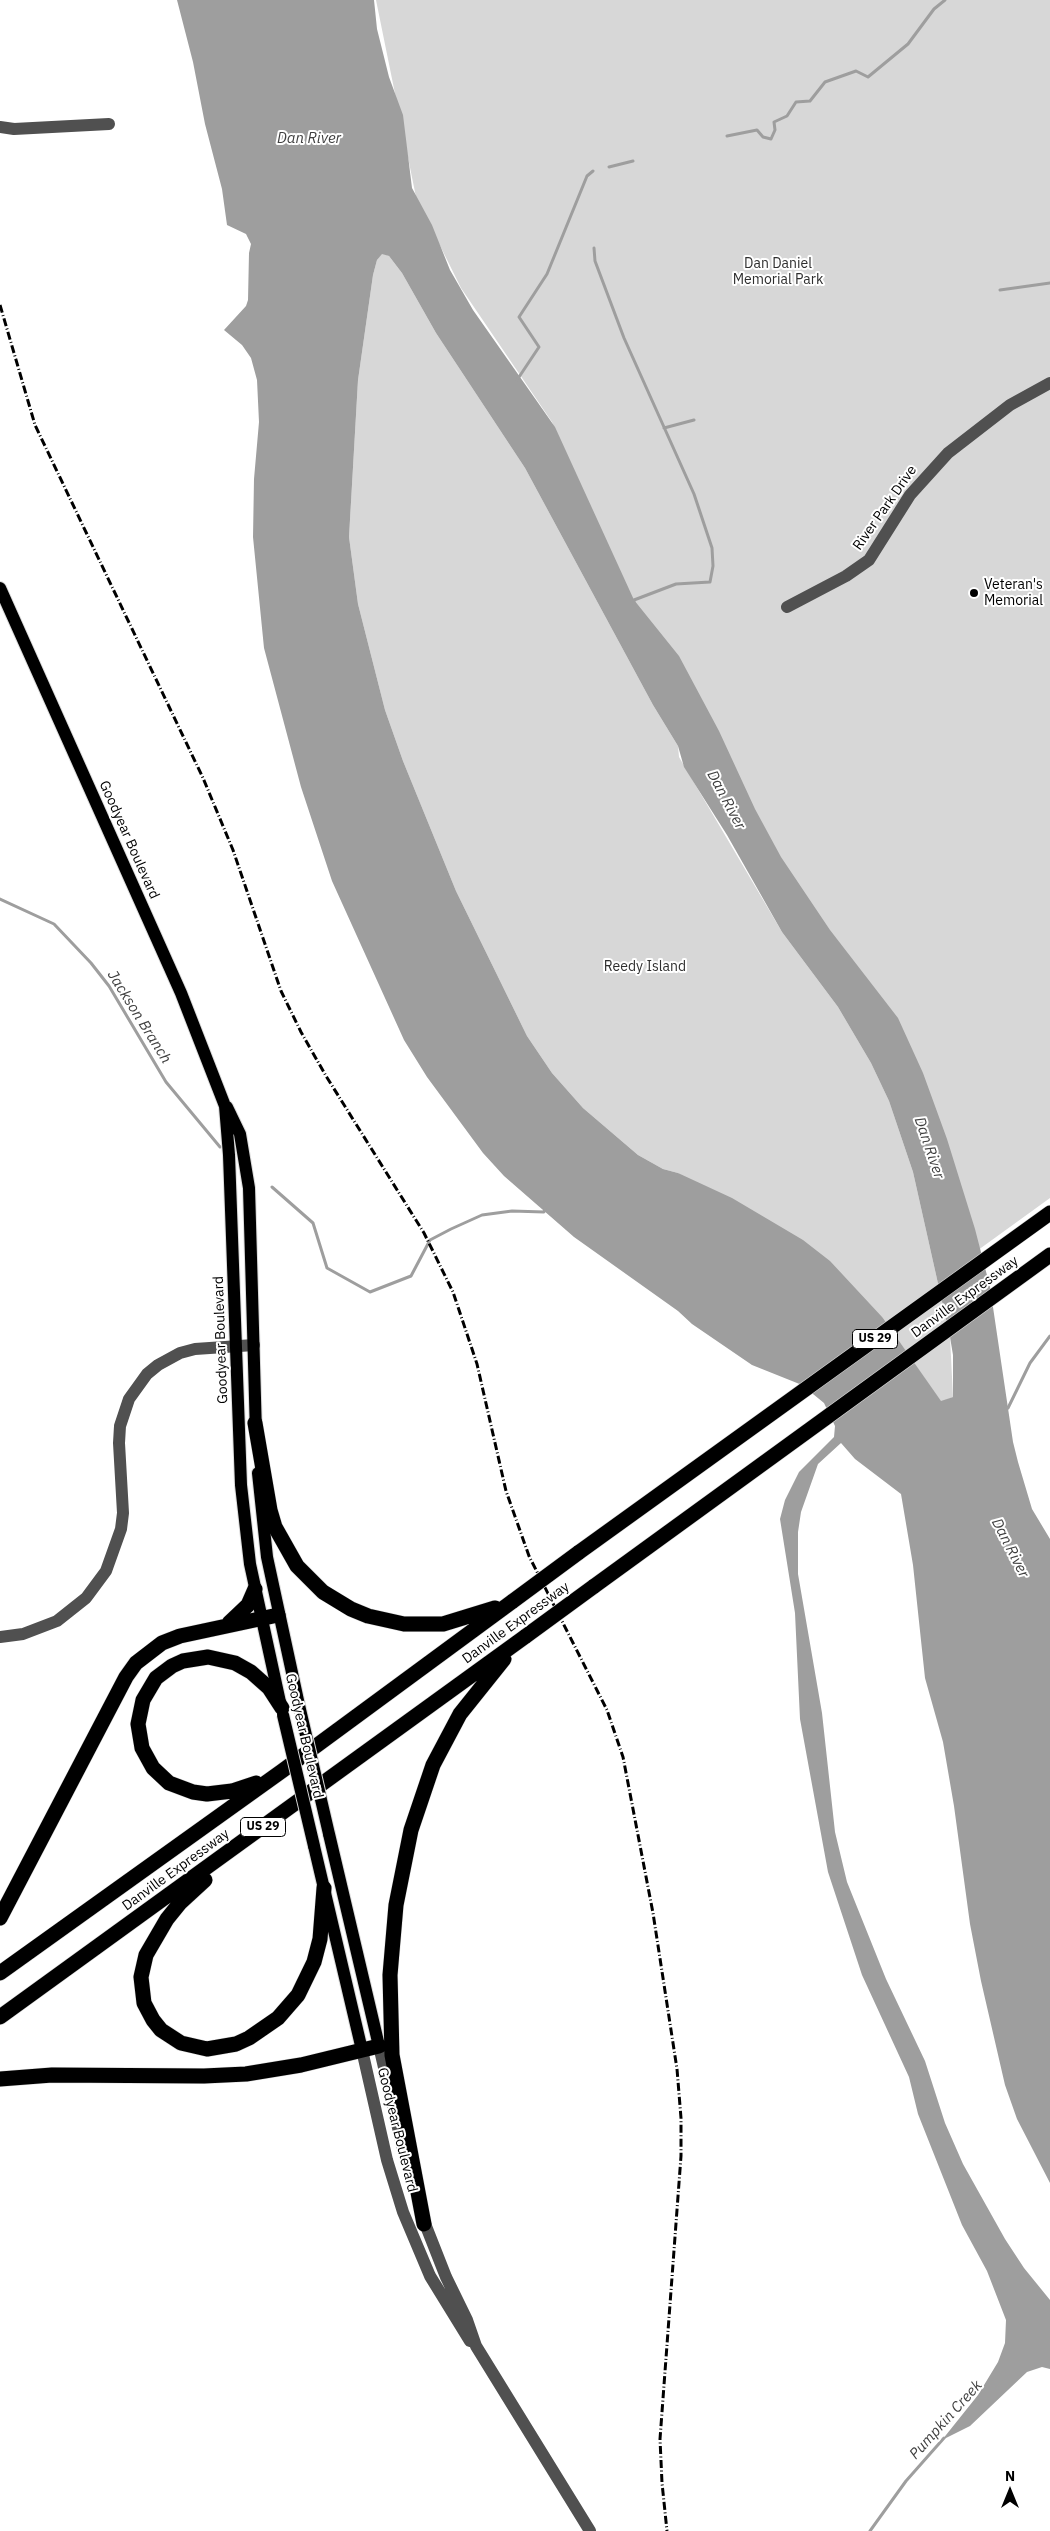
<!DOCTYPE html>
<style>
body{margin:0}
#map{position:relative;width:1050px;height:2531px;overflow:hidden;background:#fff;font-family:"IBM Plex Sans",sans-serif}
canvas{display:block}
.north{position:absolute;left:985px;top:2466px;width:50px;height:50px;-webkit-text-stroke:4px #fff;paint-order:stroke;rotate:0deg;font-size:14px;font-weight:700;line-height:20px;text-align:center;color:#000}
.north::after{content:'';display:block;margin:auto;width:18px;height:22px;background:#000;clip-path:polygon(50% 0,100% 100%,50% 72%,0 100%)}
</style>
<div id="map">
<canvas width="1050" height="2531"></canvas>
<div class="north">N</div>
</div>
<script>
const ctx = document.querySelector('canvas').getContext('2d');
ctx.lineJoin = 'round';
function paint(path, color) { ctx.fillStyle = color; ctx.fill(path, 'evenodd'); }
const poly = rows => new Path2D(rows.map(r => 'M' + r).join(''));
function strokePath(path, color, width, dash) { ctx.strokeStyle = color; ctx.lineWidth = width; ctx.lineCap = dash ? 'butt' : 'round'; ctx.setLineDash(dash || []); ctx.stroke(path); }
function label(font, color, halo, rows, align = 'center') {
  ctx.font = font + ' "IBM Plex Sans",sans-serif'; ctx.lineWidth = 4; ctx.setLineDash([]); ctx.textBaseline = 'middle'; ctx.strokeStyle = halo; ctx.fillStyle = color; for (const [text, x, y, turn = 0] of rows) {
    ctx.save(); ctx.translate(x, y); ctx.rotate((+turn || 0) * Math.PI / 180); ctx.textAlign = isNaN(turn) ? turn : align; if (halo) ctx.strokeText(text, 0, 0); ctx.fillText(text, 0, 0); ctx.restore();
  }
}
paint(poly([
 [376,0,1050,0,1050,1198,974,1253,789,879,634,604,552,422,461,288,416,197],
 [382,253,389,256,402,273,436,333,525,468,653,705,678,746,679,757,782,932,838,1007,871,1063,889,1101,913,1172,950,1337,953,1397,941,1402,883,1318,678,1173,663,1169,638,1155,583,1108,552,1073,527,1036,456,891,403,761,385,710,358,604,349,537,358,380,373,275,377,260]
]), '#d7d7d7');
paint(poly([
 [177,0,374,0,377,29,389,77,403,115,412,188,432,225,450,270,473,310,555,427,634,600,679,656,719,731,755,809,781,857,830,930,898,1018,923,1073,947,1139,975,1229,990,1287,1013,1442,1018,1462,1032,1509,1050,1539,1050,2183,1017,2119,1005,2085,981,1981,970,1924,954,1806,943,1742,925,1678,913,1565,901,1494,855,1459,841,1443,818,1464,801,1512,798,1532,798,1574,822,1713,835,1832,847,1882,886,1979,925,2061,945,2123,963,2164,1005,2239,1024,2268,1050,2300,1050,2369,1042,2367,1027,2372,970,2426,942,2440,978,2395,998,2362,1005,2343,1006,2320,987,2271,962,2225,918,2114,909,2077,862,1975,828,1872,800,1719,795,1613,780,1519,785,1500,799,1472,834,1437,835,1426,824,1403,802,1385,752,1365,692,1324,678,1311,574,1237,504,1176,483,1153,427,1077,404,1040,332,881,301,787,264,648,253,537,254,479,259,422,257,380,251,358,242,345,224,330,246,306,248,300,249,253,251,244,246,234,227,225,222,189,205,124,193,62],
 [382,254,389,256,402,273,436,333,525,468,653,705,678,746,684,767,727,835,782,932,838,1007,871,1063,889,1101,913,1172,950,1337,953,1355,953,1397,941,1401,883,1318,830,1261,803,1240,732,1198,678,1173,663,1169,638,1155,583,1108,552,1073,527,1036,456,891,403,761,385,710,358,604,349,537,358,380,373,275,377,260]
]), '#9e9e9e');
strokePath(poly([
 [727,136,757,130,763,137,771,139,775,130,774,122,787,116,796,102,810,101,825,82,856,71,868,77,908,44,934,9,945,0],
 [609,167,633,161],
 [594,248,595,261,624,338,694,494,712,548,713,566,710,582,676,584,634,600,634,603],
 [1000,290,1050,283],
 [517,380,539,347,519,317,547,274,587,176,593,171],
 [664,428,694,420],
 [0,899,54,924,91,963,109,986,166,1082,220,1147],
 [272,1187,313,1223,327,1268,370,1292,411,1276,430,1240,451,1229,482,1215,512,1211,544,1212,545,1208],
 [1006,1407,1008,1408,1030,1363,1050,1336],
 [870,2531,906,2481,944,2438]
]), '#9e9e9e', 3);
const major = poly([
 [0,588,181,993,225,1106,229,1155,241,1485,250,1564,280,1702],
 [227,1107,240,1134,249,1188,256,1433],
 [258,1473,267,1557,299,1705],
 [329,1834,379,2046],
 [314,1846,362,2050]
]);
const highway = poly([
 [255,1423,270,1510,275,1527,297,1566,323,1592,351,1609,368,1616,404,1624,443,1624,495,1608],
 [578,1553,1050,1213],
 [593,1587,1050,1255],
 [229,1623,248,1605,255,1589],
 [256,1783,232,1791,207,1794,193,1792,169,1783,153,1768,142,1748,138,1724,143,1700,156,1678,172,1666,183,1661,208,1657,235,1663,251,1672,269,1688,282,1708],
 [205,1880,180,1903,167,1919,146,1955,141,1977,144,2003,153,2020,161,2030,181,2043,207,2049,236,2044,249,2038,278,2018,298,1995,314,1962,320,1939,324,1888],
 [0,1918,126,1677,136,1663,162,1643,180,1636,278,1615],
 [0,1973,282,1771,513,1601],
 [0,2017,526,1636],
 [0,2079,52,2075,204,2076,246,2074,301,2065,379,2046],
 [424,2224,392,2055,390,1975,396,1905,411,1830,433,1765,460,1714,504,1659]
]);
strokePath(major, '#dbdbdb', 14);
strokePath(highway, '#dbdbdb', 16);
strokePath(poly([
 [0,127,14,129,109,124],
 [787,607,846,576,869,560,910,495,948,453,1010,405,1050,383],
 [0,1637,23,1634,57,1621,86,1598,106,1571,121,1529,123,1513,119,1443,120,1426,129,1399,147,1374,158,1365,180,1353,195,1349,254,1345],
 [379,2046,405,2158],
 [362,2050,387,2160,403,2212,430,2276,470,2341],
 [422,2216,446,2277,467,2320,476,2346,590,2531]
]), '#505050', 12);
strokePath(major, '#000', 12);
strokePath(highway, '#000', 15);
strokePath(poly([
 [0,305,35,425,203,778,233,850,281,991,301,1032,326,1076,424,1233,453,1292,477,1364,506,1491,529,1556,607,1710,623,1757,653,1913,677,2069,681,2118,681,2156,660,2439,662,2483,667,2531]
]), '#000', 3, [8, 2.5, 1, 2.5]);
const majorBridge = poly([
 [299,1705,329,1834],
 [283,1715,314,1846]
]);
const highwayBridge = poly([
 [513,1601,578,1553],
 [526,1636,593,1587]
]);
strokePath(majorBridge, '#dbdbdb', 14, []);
strokePath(highwayBridge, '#dbdbdb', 16, []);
strokePath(majorBridge, '#000', 12);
strokePath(highwayBridge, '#000', 15);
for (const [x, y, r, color] of [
 [974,593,5,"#000"]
]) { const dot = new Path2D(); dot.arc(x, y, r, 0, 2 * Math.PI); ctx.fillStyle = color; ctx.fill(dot); strokePath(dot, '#fff', 2); }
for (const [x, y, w] of [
 [875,1339,45],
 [263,1827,45]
]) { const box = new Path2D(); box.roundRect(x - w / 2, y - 9.5, w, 19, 4); ctx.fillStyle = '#fff'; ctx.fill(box); strokePath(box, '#000', 1); }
label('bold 12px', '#000', null, [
 ["US 29",875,1339],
 ["US 29",263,1827]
]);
label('14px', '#2e2e2e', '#fff', [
 ["Dan Daniel",778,264],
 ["Memorial Park",778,280],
 ["Reedy Island",645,967]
]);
label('14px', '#000', '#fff', [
 ["River Park Drive",885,508,-55],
 ["Goodyear Boulevard",129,840,66],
 ["Danville Expressway",965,1297,-36],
 ["Goodyear Boulevard",221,1340,-92],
 ["Danville Expressway",516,1623,-36],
 ["Goodyear Boulevard",304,1736,77],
 ["Danville Expressway",176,1870,-36],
 ["Goodyear Boulevard",397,2130,76]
]);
label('14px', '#000', '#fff', [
 ["Veteran's",984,585],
 ["Memorial",984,601]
], 'left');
label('italic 15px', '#3f3f3f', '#fff', [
 ["Dan River",309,139],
 ["Dan River",726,800,62],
 ["Jackson Branch",139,1017,58],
 ["Dan River",929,1148,71],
 ["Dan River",1010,1548,63],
 ["Pumpkin Creek",946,2420,-48]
]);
</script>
